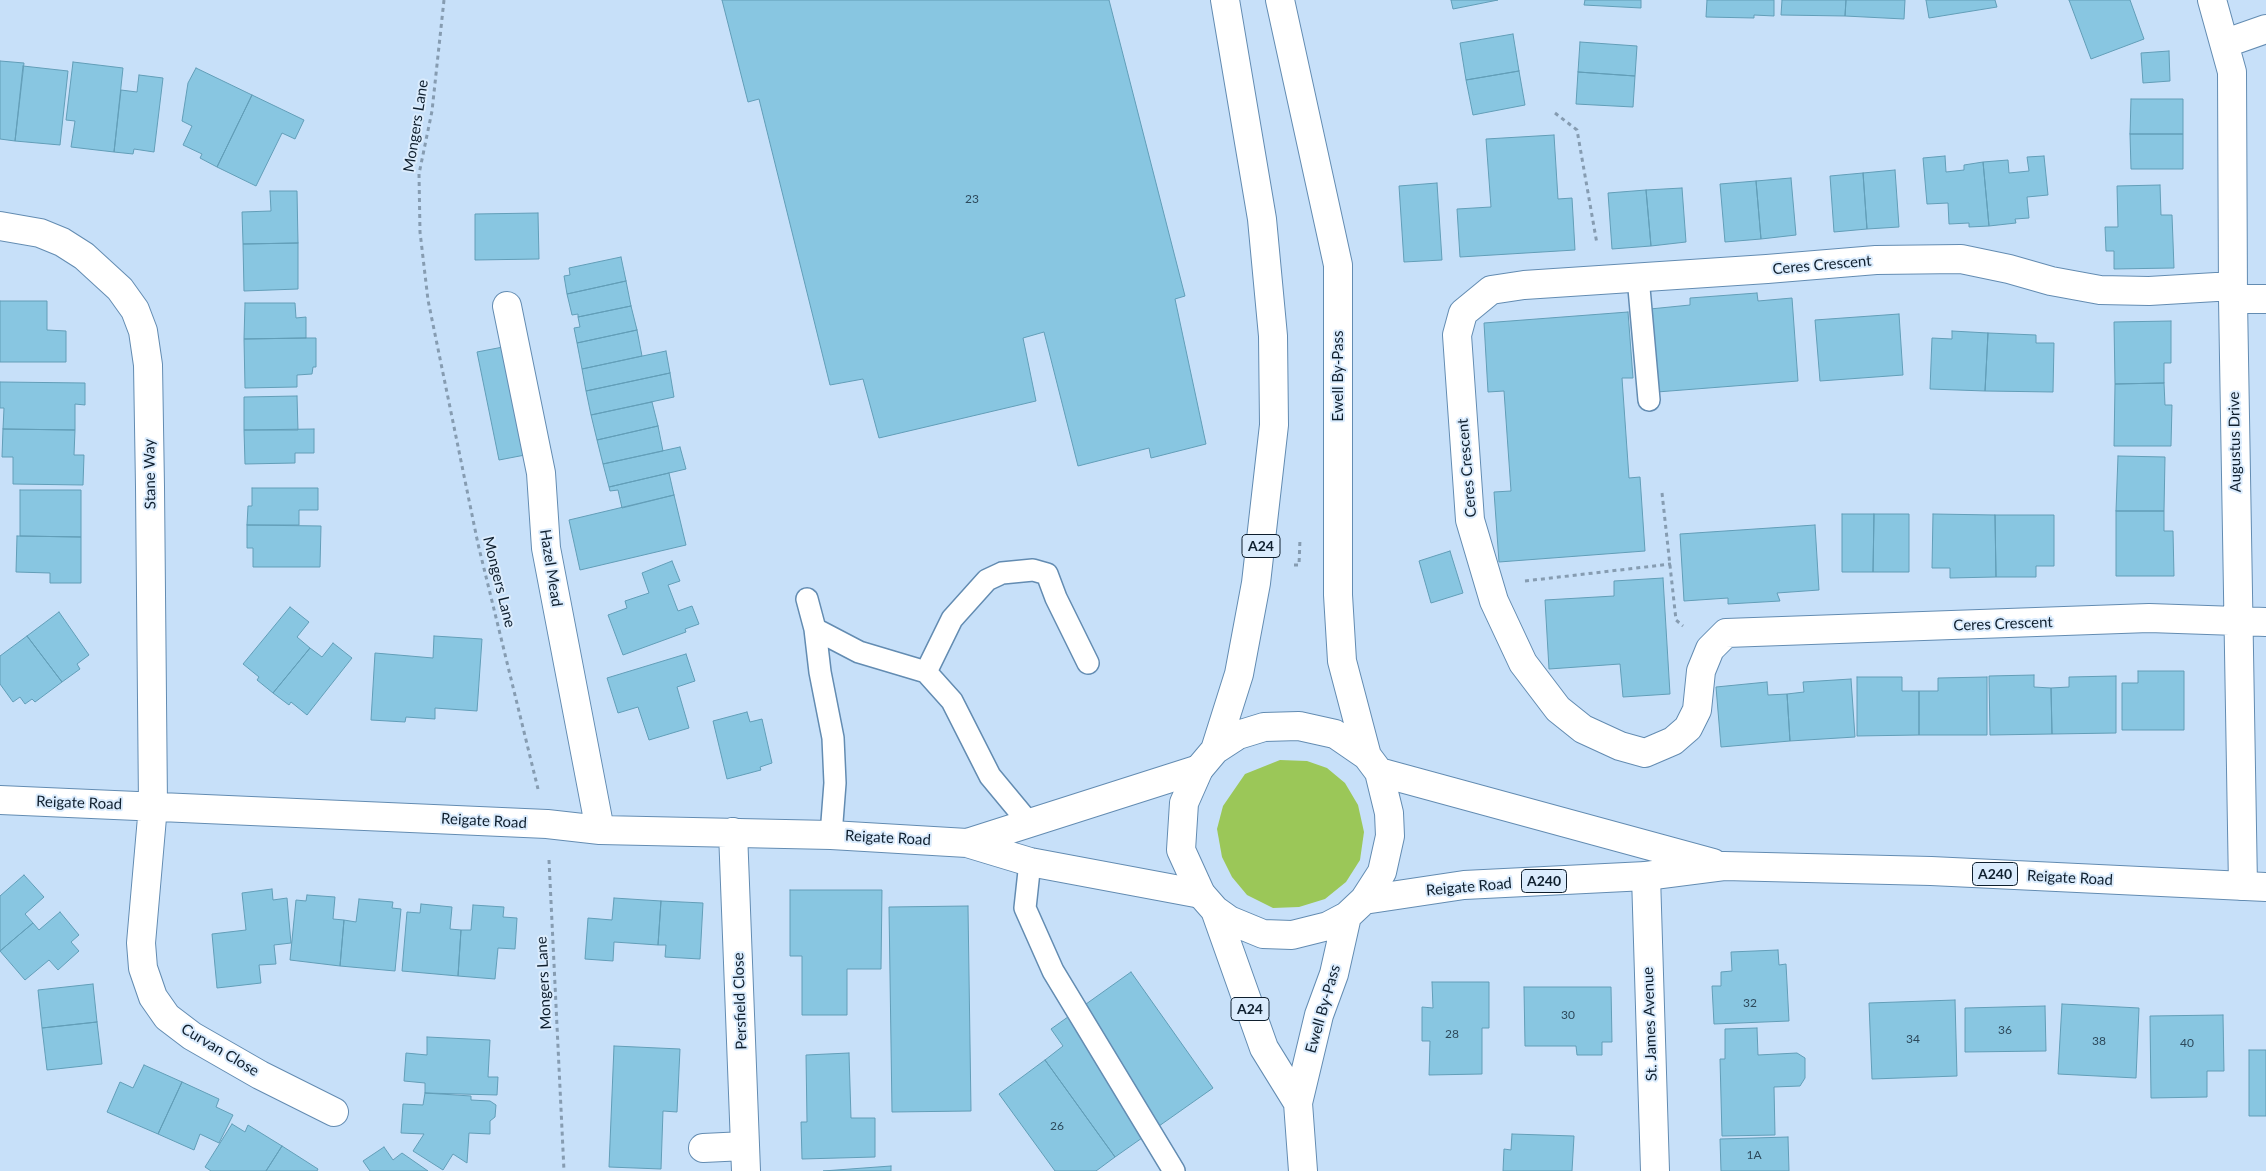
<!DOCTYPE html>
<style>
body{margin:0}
canvas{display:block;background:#c7e0f9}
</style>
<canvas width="2266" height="1171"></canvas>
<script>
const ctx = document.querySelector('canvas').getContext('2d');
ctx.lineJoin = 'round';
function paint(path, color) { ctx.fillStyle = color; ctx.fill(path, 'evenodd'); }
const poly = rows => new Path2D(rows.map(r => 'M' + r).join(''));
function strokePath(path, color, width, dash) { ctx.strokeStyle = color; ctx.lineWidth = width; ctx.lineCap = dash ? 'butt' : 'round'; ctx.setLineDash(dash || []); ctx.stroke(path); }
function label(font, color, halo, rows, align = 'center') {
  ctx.font = font + ' Lato,sans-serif'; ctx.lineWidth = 4; ctx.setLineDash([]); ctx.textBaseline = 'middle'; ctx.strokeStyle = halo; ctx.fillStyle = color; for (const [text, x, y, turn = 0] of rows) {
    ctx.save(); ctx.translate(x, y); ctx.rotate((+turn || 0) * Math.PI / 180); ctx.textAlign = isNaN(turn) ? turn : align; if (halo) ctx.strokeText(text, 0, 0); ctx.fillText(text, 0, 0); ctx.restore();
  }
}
paint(poly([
 [1280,760,1307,761,1327,768,1345,783,1358,805,1364,832,1360,860,1346,882,1325,899,1299,907,1273,908,1247,895,1232,877,1222,857,1217,829,1223,806,1245,774]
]), '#9bc758');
const building = poly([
 [722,0,1109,0,1185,296,1175,299,1206,444,1151,458,1149,448,1078,466,1044,332,1023,338,1036,401,879,438,863,379,830,385,759,99,748,102,722,0],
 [1451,0,1498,0,1453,9,1451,0],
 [1585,0,1641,0,1641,8,1584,5,1585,0],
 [1707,0,1774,0,1774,16,1754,15,1754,18,1706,17,1707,0],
 [1782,0,1846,0,1845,16,1781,15,1782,0],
 [1846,0,1905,0,1904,19,1845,16,1846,0],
 [1926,0,1995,0,1997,7,1929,18,1926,0],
 [2069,0,2130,0,2144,39,2091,59,2069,0],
 [1513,34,1519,71,1466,80,1460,43,1513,34],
 [1580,42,1637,46,1635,76,1578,72,1580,42],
 [2169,51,2170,81,2143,83,2141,53,2169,51],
 [0,61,24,63,15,141,0,139,0,61],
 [73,62,123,68,114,152,71,147,75,121,66,120,73,62],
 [23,66,68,71,60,145,15,141,23,66],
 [196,68,252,95,217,167,200,158,202,154,183,145,192,126,182,121,188,83,196,68],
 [1519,71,1525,105,1473,115,1466,80,1519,71],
 [1578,72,1635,76,1633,107,1576,104,1578,72],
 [139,75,163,78,154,152,134,149,133,154,114,152,121,90,137,92,139,75],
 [252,95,304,120,295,139,282,133,256,186,217,167,252,95],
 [2131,99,2183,99,2183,134,2130,134,2131,99],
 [2130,134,2183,134,2183,169,2131,169,2130,134],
 [1554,135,1558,199,1572,198,1575,250,1460,257,1457,209,1491,207,1486,139,1554,135],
 [1945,156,1946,172,1964,170,1964,165,1983,162,1989,226,1969,227,1969,223,1949,224,1948,203,1927,204,1923,158,1945,156],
 [2044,156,2048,195,2027,197,2029,218,2015,219,2016,223,1989,226,1983,162,2008,160,2009,173,2029,171,2027,157,2044,156],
 [1895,170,1899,227,1867,229,1863,173,1895,170],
 [1863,173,1867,229,1834,232,1830,176,1863,173],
 [1791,178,1796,235,1761,239,1756,181,1791,178],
 [1756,181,1761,239,1725,242,1720,184,1756,181],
 [1437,183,1442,260,1404,262,1399,186,1437,183],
 [2160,185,2161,215,2172,215,2174,268,2114,269,2114,251,2106,251,2105,227,2118,227,2117,186,2160,185],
 [1682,188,1686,242,1651,246,1646,190,1682,188],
 [1646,190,1651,246,1612,249,1608,193,1646,190],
 [270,191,297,191,298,243,243,244,242,212,271,211,270,191],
 [538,213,539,259,475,260,475,214,538,213],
 [298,243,298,289,244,291,243,244,298,243],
 [621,257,626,281,567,294,564,276,570,275,569,268,621,257],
 [626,281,631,306,578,317,578,314,572,315,567,294,626,281],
 [1757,293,1758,301,1792,298,1798,381,1657,392,1650,309,1690,305,1690,298,1757,293],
 [0,301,47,301,47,330,66,331,66,362,0,362,0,301],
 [245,303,295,303,296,318,306,317,306,338,244,339,245,303],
 [631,306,637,330,577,343,574,328,580,327,578,317,631,306],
 [1628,312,1633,378,1622,378,1629,478,1640,477,1645,551,1499,562,1494,492,1511,491,1504,391,1488,392,1484,323,1628,312],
 [1899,314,1903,375,1820,381,1815,320,1899,314],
 [2171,321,2171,363,2164,363,2164,383,2115,384,2114,322,2171,321],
 [637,330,642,356,582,369,577,343,637,330],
 [1952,331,1988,333,1985,391,1930,389,1932,338,1952,339,1952,331],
 [1988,333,2036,335,2036,343,2054,343,2053,392,1985,391,1988,333],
 [306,338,316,338,316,367,313,367,312,374,297,375,297,387,245,388,244,339,306,338],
 [503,347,525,455,499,460,477,352,503,347],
 [666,351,670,373,586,391,582,369,666,351],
 [670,373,674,397,591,415,586,391,670,373],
 [0,382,85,383,85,405,75,404,75,430,3,429,4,408,0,408,0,382],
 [2164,383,2165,405,2172,405,2171,446,2114,446,2115,384,2164,383],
 [297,396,298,430,244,430,244,397,297,396],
 [652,402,658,426,597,440,591,415,652,402],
 [658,426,663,451,603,464,597,440,658,426],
 [3,429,75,430,74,455,84,455,83,485,13,484,13,457,2,457,3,429],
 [314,429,314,453,295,453,295,463,245,464,244,430,314,429],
 [680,447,686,469,609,487,603,464,680,447],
 [2118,456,2165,457,2164,511,2116,511,2118,456],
 [669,473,674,495,622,508,618,490,610,491,609,487,669,473],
 [252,488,318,488,318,510,299,510,299,525,247,525,248,506,252,506,252,488],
 [20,490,81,490,81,537,20,536,20,490],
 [674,495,686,545,580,570,569,520,674,495],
 [2116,511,2164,511,2164,531,2173,531,2174,576,2116,576,2116,511],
 [1842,514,1874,514,1873,572,1842,572,1842,514],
 [1874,514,1909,514,1909,572,1873,572,1874,514],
 [1933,514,1995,515,1996,577,1950,578,1950,568,1932,568,1933,514],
 [1995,515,2054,515,2054,566,2036,566,2036,577,1996,577,1995,515],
 [247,525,321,526,320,567,253,567,253,548,247,548,247,525],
 [1815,525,1819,590,1777,593,1780,601,1728,604,1728,598,1684,601,1680,534,1815,525],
 [17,536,81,537,81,583,50,583,50,573,16,572,17,536],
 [1450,551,1463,593,1431,603,1419,561,1450,551],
 [672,561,680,581,668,585,678,611,692,606,699,624,685,629,686,632,623,655,608,615,627,608,625,601,649,593,642,573,672,561],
 [1663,578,1670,694,1623,697,1620,664,1549,669,1545,600,1614,596,1614,581,1663,578],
 [290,607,309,622,297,637,310,648,273,693,257,680,259,677,243,664,290,607],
 [59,612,89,655,77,664,80,669,62,682,27,636,59,612],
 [27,636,62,682,35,702,32,699,25,704,20,697,13,702,0,684,0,656,27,636],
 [434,636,482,639,477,711,435,708,435,719,406,717,405,722,371,720,375,653,433,658,434,636],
 [333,643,352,658,307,715,291,702,289,705,273,693,310,648,322,657,333,643],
 [686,654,695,681,677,687,689,728,649,740,638,707,618,713,607,678,686,654],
 [2138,671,2184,671,2184,730,2122,730,2122,683,2138,683,2138,671],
 [2034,675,2034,687,2051,688,2052,734,1990,735,1989,676,2034,675],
 [2116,676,2116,733,2052,734,2051,688,2069,687,2069,677,2116,676],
 [1857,677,1902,677,1902,691,1919,691,1919,735,1857,736,1857,677],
 [1987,677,1987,735,1919,735,1919,691,1938,691,1938,678,1987,677],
 [1851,679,1855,737,1790,741,1787,694,1804,692,1803,682,1851,679],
 [1767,682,1768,695,1787,694,1790,741,1721,747,1716,687,1767,682],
 [747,712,750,722,762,719,772,763,760,767,761,770,727,779,713,721,747,712],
 [24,875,44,897,25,914,33,923,0,951,0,896,24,875],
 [272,889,273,900,287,898,291,943,274,945,276,964,259,965,261,983,217,988,212,934,246,930,242,893,272,889],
 [790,890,882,890,881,969,847,969,847,1015,802,1015,802,956,790,956,790,890],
 [307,895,335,897,333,919,344,920,340,966,290,960,296,900,306,901,307,895],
 [614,898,661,901,658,945,614,942,613,961,585,959,588,918,612,920,614,898],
 [359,899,393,902,392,908,401,909,395,971,340,966,344,920,356,922,359,899],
 [661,901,703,903,700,959,665,957,666,945,658,945,661,901],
 [421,904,452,907,450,929,461,930,458,976,402,971,407,912,420,913,421,904],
 [473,905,504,907,503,917,517,918,515,949,498,948,495,979,458,976,461,930,471,930,473,905],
 [968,906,971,1111,892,1112,889,907,968,906],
 [60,912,79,935,71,942,79,951,58,970,49,960,25,980,0,951,33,923,39,930,60,912],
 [1778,950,1779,965,1786,964,1789,1021,1714,1024,1712,986,1721,986,1721,972,1732,971,1731,952,1778,950],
 [1131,972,1213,1088,1115,1157,1045,1060,1063,1046,1051,1029,1131,972],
 [1432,982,1489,982,1489,1028,1482,1028,1482,1074,1429,1075,1430,1041,1422,1041,1422,1007,1433,1008,1432,982],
 [93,984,97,1022,42,1028,38,990,93,984],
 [1524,987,1611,987,1612,1042,1602,1042,1602,1055,1577,1055,1576,1046,1525,1046,1524,987],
 [1955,1000,1957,1076,1872,1079,1869,1003,1955,1000],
 [2062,1004,2139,1008,2136,1078,2058,1074,2062,1004],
 [2045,1006,2046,1051,1965,1052,1965,1008,2045,1006],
 [2223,1015,2224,1071,2207,1071,2207,1097,2151,1098,2150,1016,2223,1015],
 [97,1022,102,1064,47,1070,42,1028,97,1022],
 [1757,1028,1758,1055,1797,1053,1805,1058,1805,1078,1800,1086,1774,1087,1775,1135,1722,1136,1720,1059,1725,1059,1725,1029,1757,1028],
 [427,1037,490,1040,488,1077,498,1077,497,1095,425,1093,425,1083,404,1081,406,1053,427,1055,427,1037],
 [614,1046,680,1049,677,1112,663,1111,661,1169,609,1167,614,1046],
 [2249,1050,2266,1050,2266,1116,2249,1116,2249,1050],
 [849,1053,851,1118,875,1118,875,1157,802,1159,801,1122,807,1122,806,1055,849,1053],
 [1045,1060,1115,1157,1096,1171,1055,1171,999,1094,1045,1060],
 [144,1065,182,1082,158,1134,107,1112,120,1082,133,1088,144,1065],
 [182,1082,219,1099,216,1107,233,1115,219,1143,200,1134,194,1150,158,1134,182,1082],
 [425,1093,471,1096,471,1100,490,1101,496,1105,495,1117,490,1121,490,1134,469,1133,467,1163,453,1154,443,1170,413,1151,424,1134,401,1133,403,1104,423,1105,425,1093],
 [232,1124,245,1132,248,1125,282,1146,266,1171,211,1171,205,1167,232,1124],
 [1512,1134,1574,1136,1572,1171,1503,1171,1504,1149,1511,1150,1512,1134],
 [1788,1137,1789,1171,1721,1171,1720,1139,1788,1137],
 [282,1146,318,1169,317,1171,266,1171,282,1146],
 [384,1147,393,1160,402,1153,428,1171,370,1171,363,1161,384,1147],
 [891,1166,891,1171,823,1171,891,1166]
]);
paint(building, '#88c6e1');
strokePath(building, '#629eb8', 1);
const service = poly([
 [1638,277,1649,400],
 [807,599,815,629,820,672,833,738,835,783,831,835],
 [815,629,859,652,926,672,952,701,990,776,1029,823],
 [926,672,952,619,987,580,1002,573,1033,570,1047,574,1056,598,1088,663],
 [1030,862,1025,908,1053,971,1174,1171]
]);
const minor = poly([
 [2212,0,2232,72,2233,299,2243,886],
 [2226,43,2266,29],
 [0,226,40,233,62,242,84,256,120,289,135,310,143,331,148,365,150,487,153,806,141,943,143,968,153,997,167,1017,192,1036,260,1075,334,1112],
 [2233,286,2149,291,2100,290,2051,281,2009,269,1961,259,1876,260,1767,269,1524,285,1491,290,1463,313,1457,335,1470,520,1494,601,1523,663,1558,709,1583,729,1620,746,1645,753,1673,741,1688,728,1697,710,1701,671,1710,649,1726,633,2149,618,2266,622],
 [2233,299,2266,299],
 [507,306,541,473,546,548,600,830],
 [0,800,547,824,600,830,831,835,967,843,1030,862,1201,894],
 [733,832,746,1171],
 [967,843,1199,769],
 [1646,876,1655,1171],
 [703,1148,745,1146]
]);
const trunk = poly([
 [1280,0,1338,265,1338,595,1342,661,1367,756],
 [1299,726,1335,734,1367,756,1379,772,1389,813,1390,836,1382,872,1364,900,1347,916,1328,926,1292,935,1263,934,1229,920,1215,910,1201,894,1181,850,1184,803,1199,769,1215,750,1238,735,1264,727,1299,726],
 [1215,750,1239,674,1256,583,1274,425,1273,336,1262,219,1225,0],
 [1379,772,1713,863],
 [1364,900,1464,885,1646,876,1724,866,1931,871,2266,887],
 [1215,910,1264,1048,1298,1103],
 [1303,1171,1298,1103,1319,1015,1334,974,1347,916]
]);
strokePath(service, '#638cb2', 24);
strokePath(minor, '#638cb2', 30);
strokePath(trunk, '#638cb2', 30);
strokePath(poly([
 [444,0,432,111,419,174,420,232,428,300,478,544,538,789],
 [1555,113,1577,130,1597,244],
 [1662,493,1676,620,1683,626],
 [1294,565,1299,565,1300,539],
 [1525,581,1671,564],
 [549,860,564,1171]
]), '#869cb1', 3, [4, 4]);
strokePath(service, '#fff', 21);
strokePath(minor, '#fff', 28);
strokePath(trunk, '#fff', 28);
label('12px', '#2d495b', null, [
 ["23",972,199],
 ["32",1750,1003],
 ["30",1568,1015],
 ["36",2005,1030],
 ["28",1452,1034],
 ["34",1913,1039],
 ["38",2099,1041],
 ["40",2187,1043],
 ["26",1057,1126],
 ["1A",1754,1155]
]);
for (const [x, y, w] of [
 [1261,546,38],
 [1995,874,45],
 [1544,881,45],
 [1250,1009,38]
]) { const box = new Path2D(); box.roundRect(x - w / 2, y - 11.5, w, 23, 4); ctx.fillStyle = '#dbecfd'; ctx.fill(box); strokePath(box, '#0f1f2e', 1); }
label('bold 14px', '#0f1f2e', null, [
 ["A24",1261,546],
 ["A240",1995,874],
 ["A240",1544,881],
 ["A24",1250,1009]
]);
label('15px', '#0f1f2e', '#dbecfd', [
 ["Mongers Lane",416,126,-81],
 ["Ceres Crescent",1822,265,-5],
 ["Ewell By-Pass",1338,376,-90],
 ["Augustus Drive",2235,442,-91],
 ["Ceres Crescent",1467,468,-95],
 ["Stane Way",150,474,-91],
 ["Hazel Mead",551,568,81],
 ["Mongers Lane",499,582,76],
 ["Ceres Crescent",2003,624,-2],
 ["Reigate Road",79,803,2],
 ["Reigate Road",484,821,3],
 ["Reigate Road",888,838,3],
 ["Reigate Road",2070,878,3],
 ["Reigate Road",1469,887,-5],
 ["Mongers Lane",544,983,-93],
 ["Persfield Close",740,1001,-92],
 ["Ewell By-Pass",1323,1009,-74],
 ["St. James Avenue",1650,1024,-92],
 ["Curvan Close",220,1050,31]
]);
</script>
